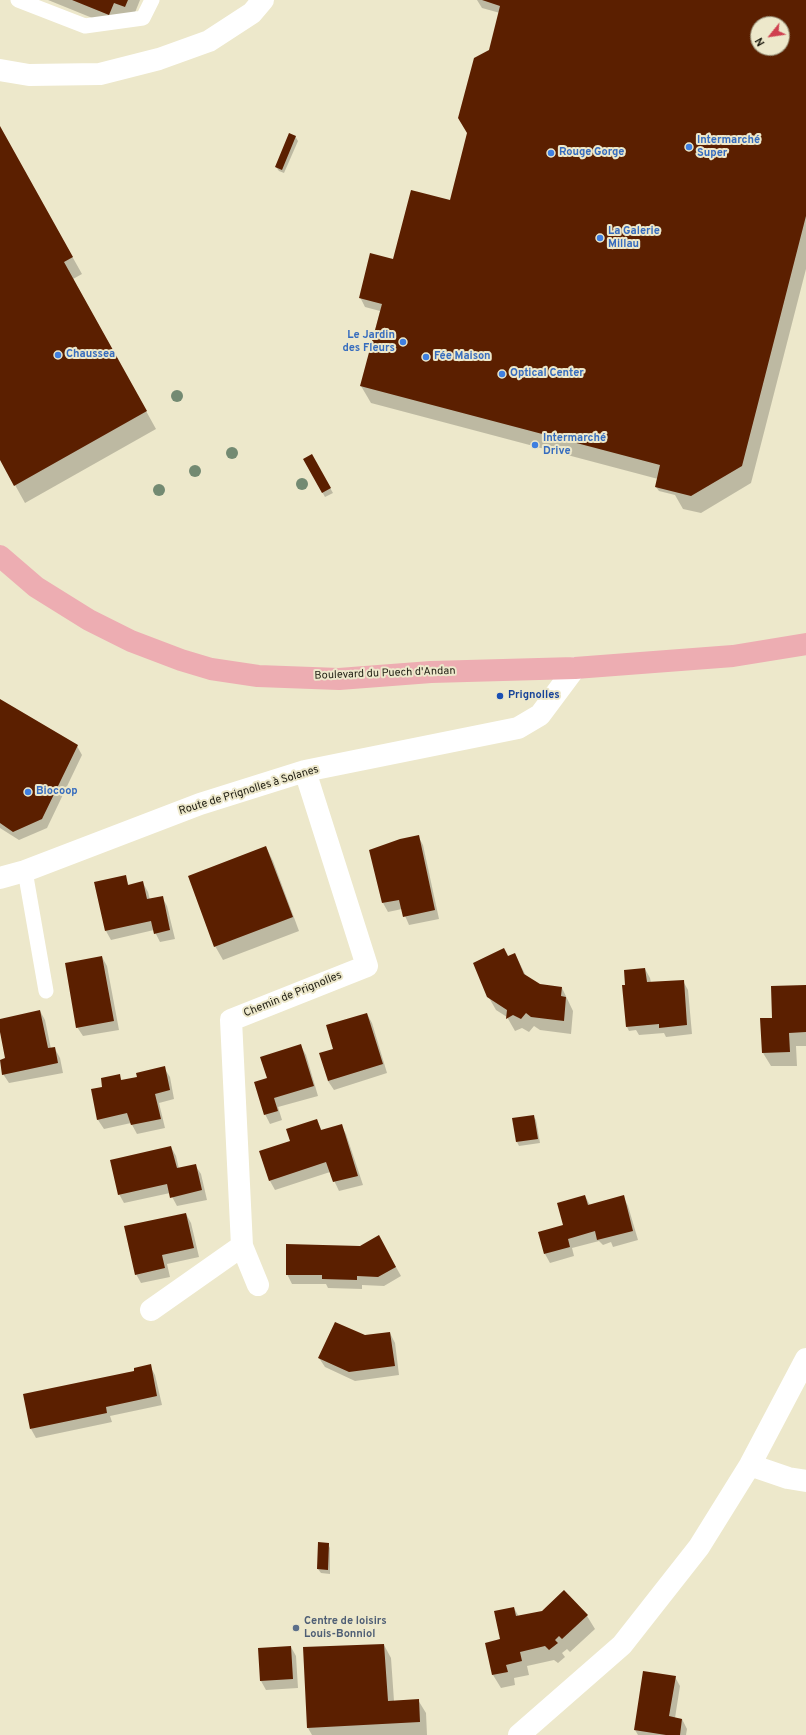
<!DOCTYPE html>
<meta charset="utf-8">
<style>
body{margin:0}
#map{position:relative;width:806px;height:1735px;overflow:hidden;background:#ede8cb;font-family:Overpass,sans-serif}
canvas{display:block}
.north{position:absolute;left:750px;top:16px;width:40px;height:40px;box-sizing:border-box;background:#ede8cb;border:1px solid #9b9781;border-radius:50%;rotate:240deg;font-size:11px;font-weight:700;line-height:16px;text-align:center;color:#1f1d12}
.north::after{content:'';display:block;margin:auto;width:14px;height:18px;background:#cf3f4f;clip-path:polygon(50% 0,100% 100%,50% 72%,0 100%)}
</style>
<div id="map">
<canvas width="806" height="1735"></canvas>
<div class="north">N</div>
</div>
<script>
const ctx = document.querySelector('canvas').getContext('2d');
ctx.lineJoin = 'round';
function paint(path, color) { ctx.fillStyle = color; ctx.fill(path, 'evenodd'); }
const poly = rows => new Path2D(rows.map(r => 'M' + r).join(''));
function strokePath(path, color, width, dash) { ctx.strokeStyle = color; ctx.lineWidth = width; ctx.lineCap = dash ? 'butt' : 'round'; ctx.setLineDash(dash || []); ctx.stroke(path); }
function label(font, color, halo, rows, align = 'center') {
  ctx.font = font + ' Overpass,sans-serif'; ctx.lineWidth = 4; ctx.setLineDash([]); ctx.textBaseline = 'middle'; ctx.strokeStyle = halo; ctx.fillStyle = color; for (const [text, x, y, turn = 0] of rows) {
    ctx.save(); ctx.translate(x, y); ctx.rotate((+turn || 0) * Math.PI / 180); ctx.textAlign = isNaN(turn) ? turn : align; if (halo) ctx.strokeText(text, 0, 0); ctx.fillText(text, 0, 0); ctx.restore();
  }
}
paint(poly([
 [48,0,140,0,132,20,117,28],
 [477,0,806,0,806,269,751,483,701,513,683,509,675,495,659,491,656,487,658,479,371,403,361,386,380,311,365,307,360,297,451,202,500,13,482,8],
 [758,24,782,24,782,48,758,48],
 [0,128,82,274,73,279,156,429,25,503,0,458],
 [295,136,298,141,284,173,279,171,276,167],
 [312,456,333,493,325,497,304,460],
 [0,700,77,746,82,755,47,828,19,840,0,828],
 [418,836,423,845,439,919,409,925,402,909,388,912,383,903,374,863],
 [266,847,273,861,299,931,223,960,215,946],
 [125,876,129,886,143,883,148,892,150,900,162,897,167,906,175,939,160,942,154,930,111,940,106,931],
 [515,954,526,976,539,985,562,988,573,1011,571,1034,540,1030,534,1026,529,1032,522,1028,515,1031,507,1017,496,1010,488,996,508,957],
 [102,957,107,966,119,1030,83,1036,77,1027],
 [645,969,650,978,651,983,683,981,688,990,692,1034,666,1037,664,1033,639,1035,636,1030,629,1031,627,1027],
 [806,986,806,1046,796,1046,797,1066,771,1066,763,1053,773,1019],
 [40,1011,45,1020,51,1049,55,1049,60,1058,63,1073,9,1083,3,1074,6,1059,0,1020],
 [367,1014,372,1023,387,1073,334,1090,328,1081,334,1049],
 [301,1046,306,1055,318,1096,278,1107,282,1120,270,1124,265,1114,268,1079],
 [164,1068,170,1077,174,1099,159,1103,165,1128,137,1134,131,1123,104,1129,98,1120,92,1090,104,1087,119,1075,122,1081,138,1077],
 [533,1116,536,1120,540,1143,519,1146,517,1142,513,1119],
 [317,1120,322,1131,341,1125,346,1134,363,1185,339,1191,330,1172,275,1190,270,1181,291,1141],
 [171,1147,176,1156,179,1169,195,1165,201,1174,207,1200,177,1206,170,1193,124,1203,119,1194],
 [585,1196,590,1205,623,1196,628,1206,638,1240,613,1247,611,1242,603,1245,599,1241,572,1248,574,1256,550,1263,545,1254],
 [186,1214,191,1223,199,1257,167,1264,170,1277,141,1283,136,1274],
 [392,1260,401,1276,384,1286,362,1285,362,1289,328,1288,326,1284,292,1284,287,1274],
 [390,1333,395,1343,399,1375,355,1381,325,1367,319,1358,364,1336],
 [150,1366,155,1375,162,1405,110,1416,112,1422,36,1438,31,1429],
 [328,1544,330,1548,330,1574,321,1573,318,1569],
 [514,1608,519,1617,543,1612,587,1616,595,1629,570,1652,567,1649,562,1653,565,1657,558,1663,554,1660,527,1666,529,1675,514,1678,515,1685,501,1688,493,1675,502,1640],
 [384,1645,391,1658,394,1701,418,1700,426,1713,427,1735,312,1735,308,1728,304,1648],
 [291,1647,296,1656,298,1688,266,1690,261,1681,259,1649],
 [675,1677,680,1686,675,1718,682,1719,687,1729,686,1735,638,1735,635,1730]
]), '#0003');
paint(poly([
 [72,0,128,0,125,7,114,3,109,15],
 [482,0,806,0,806,216,742,466,691,496,655,487,660,465,360,386,382,304,359,298,370,253,393,259,411,190,450,200,467,133,458,118,474,58,489,50,500,6],
 [758,24,782,24,782,48,758,48],
 [0,126,73,257,64,262,147,411,14,486,0,460],
 [289,133,296,136,282,170,275,167],
 [312,454,331,488,322,493,303,459],
 [0,699,78,745,42,819,13,832,0,823],
 [419,835,435,910,403,917,399,900,382,903,369,850,400,839],
 [266,846,293,917,214,947,188,876],
 [126,875,128,885,143,881,147,899,163,896,170,930,154,934,151,921,105,931,94,882],
 [504,948,508,956,515,953,524,974,540,984,562,987,561,996,566,997,564,1021,531,1017,526,1013,521,1019,513,1015,506,1019,507,1010,487,997,473,963],
 [102,956,114,1021,76,1028,65,963],
 [645,968,647,982,684,980,687,1025,659,1028,659,1024,626,1027,622,985,625,985,624,970],
 [806,985,806,1032,789,1033,790,1052,762,1053,760,1018,772,1018,771,986],
 [40,1010,48,1048,55,1047,58,1063,2,1075,0,1060,5,1058,0,1032,0,1019],
 [367,1013,383,1064,328,1081,319,1053,333,1049,326,1025],
 [301,1044,314,1086,274,1098,278,1111,264,1115,254,1082,267,1078,260,1057],
 [165,1066,170,1090,155,1094,161,1119,131,1125,127,1113,97,1120,91,1089,102,1087,101,1078,120,1074,121,1080,137,1077,136,1073],
 [534,1115,538,1139,516,1142,512,1118],
 [317,1119,321,1130,342,1124,358,1176,333,1182,326,1162,269,1181,259,1151,290,1141,286,1129],
 [171,1146,177,1168,196,1164,202,1190,170,1198,167,1184,118,1195,110,1160],
 [585,1195,588,1205,624,1195,633,1231,597,1240,595,1231,568,1239,570,1247,544,1254,538,1232,563,1225,557,1203],
 [186,1213,194,1248,162,1255,165,1268,135,1275,124,1226],
 [379,1235,396,1267,378,1277,357,1276,357,1280,322,1279,322,1275,286,1275,286,1244,360,1246],
 [335,1322,365,1335,390,1332,395,1366,349,1372,318,1358],
 [151,1364,157,1396,106,1407,107,1413,30,1429,23,1394,134,1371,134,1368],
 [318,1542,329,1543,328,1570,317,1569],
 [564,1590,588,1615,562,1639,559,1636,555,1640,558,1643,549,1650,545,1646,520,1652,522,1661,506,1665,508,1672,492,1675,485,1643,500,1639,494,1611,514,1607,516,1616,542,1611],
 [384,1644,388,1701,419,1699,420,1722,307,1728,303,1647],
 [291,1646,293,1679,260,1681,258,1648],
 [643,1671,676,1676,669,1716,682,1719,680,1735,666,1735,634,1730]
]), '#5b1f00');
strokePath(poly([
 [18,0,85,26,143,18,152,0],
 [25,871,46,991]
]), '#fff', 15);
strokePath(poly([
 [0,70,29,75,100,74,159,59,209,41,252,13,263,0],
 [0,878,25,871,200,804,305,771,518,728,540,715,575,668],
 [242,1246,258,1285],
 [151,1310,242,1246,231,1020,367,966,305,771],
 [750,1465,788,1478,806,1481],
 [519,1735,622,1645,699,1547,750,1465,806,1359]
]), '#fff', 22);
strokePath(poly([
 [0,556,36,587,89,620,131,641,181,660,211,669,258,676,339,679,431,672,575,668,733,656,806,644]
]), '#edadb2', 22);
ctx.fillStyle = '#738a72';
for (const [x, y] of [
 [177,396],
 [232,453],
 [195,471],
 [302,484],
 [159,490]
]) { ctx.beginPath(); ctx.arc(x, y, 6, 0, 2 * Math.PI); ctx.fill(); }
for (const [x, y, r, color] of [
 [689,147,4,"#3f7fe0"],
 [551,153,4,"#3f7fe0"],
 [600,238,4,"#3f7fe0"],
 [403,342,4,"#3f7fe0"],
 [58,355,4,"#3f7fe0"],
 [426,357,4,"#3f7fe0"],
 [502,374,4,"#3f7fe0"],
 [535,445,4,"#3f7fe0"],
 [500,696,4,"#1a4fb4"],
 [28,792,4,"#3f7fe0"],
 [296,1628,4,"#5c6f8a"]
]) { const dot = new Path2D(); dot.arc(x, y, r, 0, 2 * Math.PI); ctx.fillStyle = color; ctx.fill(dot); strokePath(dot, '#ede8cb', 1.5); }
label('bold 11px', '#366cbe', '#ede8cb', [
 ["Intermarché",697,141],
 ["Super",697,154],
 ["Rouge Gorge",559,153],
 ["La Galerie",608,232],
 ["Millau",608,245],
 ["Le Jardin",395,336,"right"],
 ["des Fleurs",395,349,"right"],
 ["Chaussea",66,355],
 ["Fée Maison",434,357],
 ["Optical Center",510,374],
 ["Intermarché",543,439],
 ["Drive",543,452],
 ["Biocoop",36,792]
], 'left');
label('11px', '#1f1d12', '#ede8cb', [
 ["Boulevard du Puech d'Andan",385,674,-2],
 ["Route de Prignolles à Solanes",249,791,-17],
 ["Chemin de Prignolles",293,995,-22]
]);
label('bold 11px', '#164399', '#ede8cb', [
 ["Prignolles",508,696]
], 'left');
label('bold 11px', '#4e5e75', '#ede8cb', [
 ["Centre de loisirs",304,1622],
 ["Louis-Bonniol",304,1635]
], 'left');
</script>
